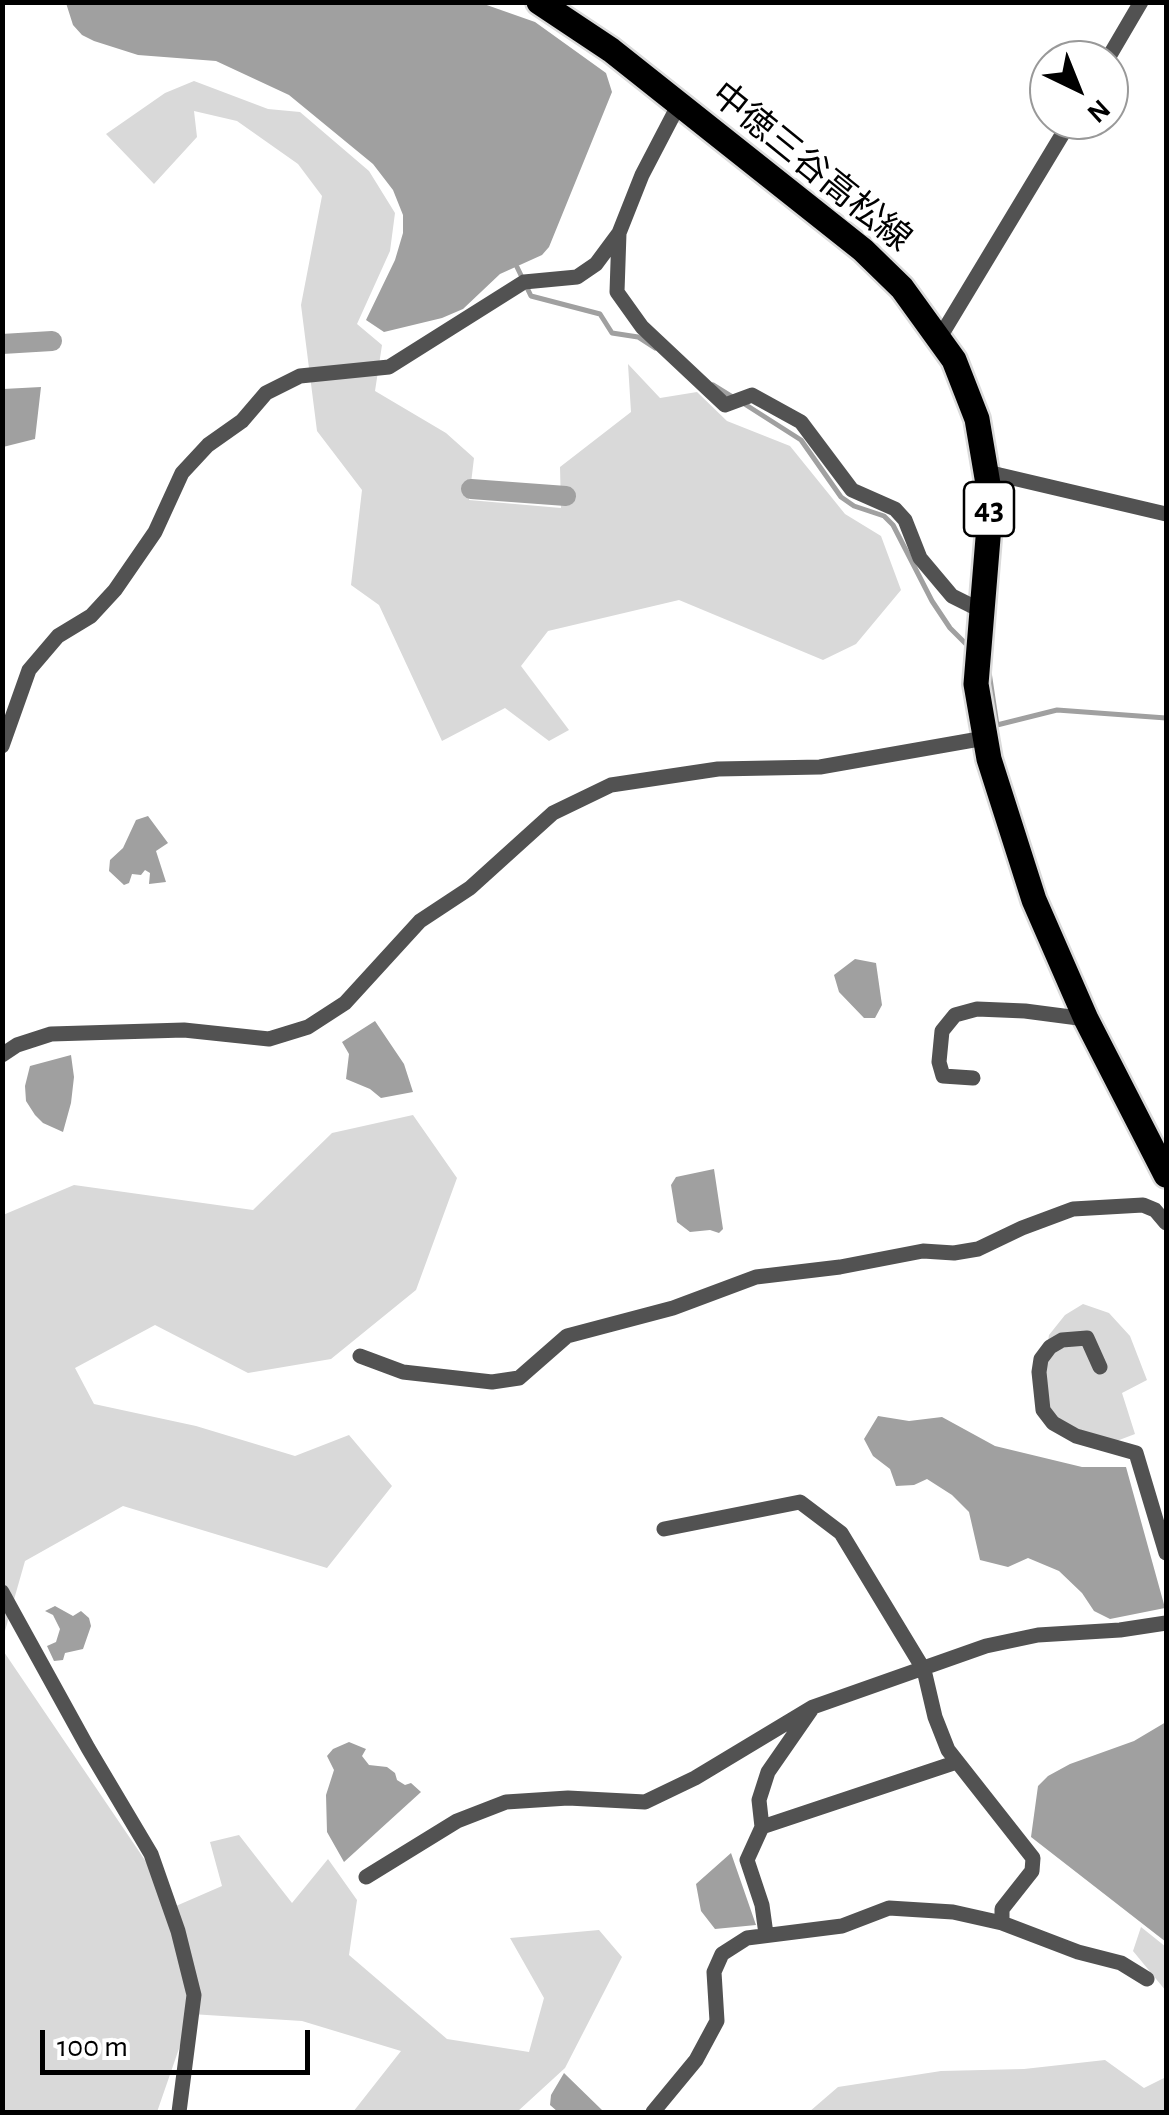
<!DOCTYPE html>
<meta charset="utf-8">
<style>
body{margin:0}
#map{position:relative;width:1169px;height:2115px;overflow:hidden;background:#fff;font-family:"Alegreya Sans",sans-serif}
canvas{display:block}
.frame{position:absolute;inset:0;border:5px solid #000;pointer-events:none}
.north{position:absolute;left:1029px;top:40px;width:100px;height:100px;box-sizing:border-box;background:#fff;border:2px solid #999;border-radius:50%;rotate:137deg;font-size:28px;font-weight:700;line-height:40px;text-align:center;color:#000}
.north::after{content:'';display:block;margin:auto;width:35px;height:45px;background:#000;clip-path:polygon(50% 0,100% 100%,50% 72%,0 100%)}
.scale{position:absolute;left:40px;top:2030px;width:270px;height:45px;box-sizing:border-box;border:5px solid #000;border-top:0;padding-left:12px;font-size:30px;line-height:35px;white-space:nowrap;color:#000;-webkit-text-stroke:8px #fff;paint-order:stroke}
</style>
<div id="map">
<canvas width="1169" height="2115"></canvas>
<div class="frame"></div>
<div class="north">N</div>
<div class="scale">100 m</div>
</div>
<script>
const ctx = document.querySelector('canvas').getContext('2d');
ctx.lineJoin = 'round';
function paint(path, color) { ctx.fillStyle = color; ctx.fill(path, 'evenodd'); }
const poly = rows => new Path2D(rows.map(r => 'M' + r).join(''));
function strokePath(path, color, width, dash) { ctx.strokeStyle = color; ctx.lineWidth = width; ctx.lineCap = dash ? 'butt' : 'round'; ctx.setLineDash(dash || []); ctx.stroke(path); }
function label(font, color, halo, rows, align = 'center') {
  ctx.font = font + ' "Alegreya Sans","Noto Sans JP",sans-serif'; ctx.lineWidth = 10; ctx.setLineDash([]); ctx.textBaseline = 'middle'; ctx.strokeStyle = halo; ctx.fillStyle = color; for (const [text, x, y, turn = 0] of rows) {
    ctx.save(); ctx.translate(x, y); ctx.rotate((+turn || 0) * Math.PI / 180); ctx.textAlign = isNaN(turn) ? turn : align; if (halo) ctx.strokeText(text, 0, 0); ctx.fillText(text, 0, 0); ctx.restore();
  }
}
paint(poly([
 [194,81,268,109,300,112,369,171,395,213,390,251,357,324,382,345,375,391,446,433,474,458,469,500,561,508,560,467,631,412,628,364,660,398,697,392,727,421,790,446,845,514,881,536,901,590,856,644,823,660,679,600,548,631,521,666,569,730,549,741,505,708,442,741,379,605,351,585,362,490,317,431,301,305,322,196,298,164,237,121,194,111,197,137,154,184,106,134,165,93],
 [413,1115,457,1178,416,1290,331,1359,248,1373,155,1325,75,1368,94,1404,196,1426,295,1456,349,1435,392,1486,327,1568,123,1506,25,1561,3,1638,3,1215,74,1185,253,1210,332,1133],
 [1083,1304,1109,1313,1130,1336,1147,1380,1122,1393,1135,1434,1114,1442,1051,1419,1044,1367,1049,1335,1065,1315],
 [2,1649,176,1906,222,1886,210,1842,239,1835,292,1903,328,1859,357,1900,349,1955,447,2039,529,2052,544,1998,510,1938,599,1930,622,1957,565,2068,517,2112,353,2112,401,2051,302,2021,191,2014,157,2112,3,2112],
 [1141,1927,1166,1947,1166,1991,1133,1951],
 [1105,2060,1144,2088,1166,2077,1166,2112,809,2112,838,2087,941,2071,1024,2069]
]), '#d9d9d9');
paint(poly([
 [66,3,481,3,535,22,606,73,612,92,549,247,542,255,500,274,463,309,442,318,384,332,366,320,395,260,403,233,403,215,393,190,373,164,289,95,216,61,138,55,94,41,82,35,73,25],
 [41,387,35,439,3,447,3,389],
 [148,816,168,843,156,851,166,882,149,884,150,873,145,870,141,875,132,874,129,883,124,885,109,871,110,860,123,848,136,820],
 [855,959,876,963,882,1005,875,1018,864,1018,839,992,834,975],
 [375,1021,404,1064,413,1092,381,1098,370,1089,346,1079,349,1054,342,1042],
 [71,1055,74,1077,71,1103,63,1132,43,1123,35,1115,26,1101,25,1086,30,1066],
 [714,1169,723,1229,719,1233,710,1230,690,1232,677,1222,671,1185,676,1177],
 [878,1416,909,1421,942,1417,995,1446,1082,1467,1126,1467,1165,1608,1110,1619,1094,1611,1082,1593,1059,1571,1028,1558,1008,1567,980,1560,969,1512,952,1495,927,1479,914,1485,896,1486,890,1469,873,1456,864,1439],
 [55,1606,73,1616,81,1611,89,1618,91,1626,83,1649,65,1653,63,1660,54,1661,47,1646,56,1642,60,1629,53,1615,45,1611],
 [1166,1722,1166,1942,1031,1837,1038,1786,1048,1776,1070,1764,1134,1741],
 [349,1742,366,1749,362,1756,369,1765,387,1767,395,1773,397,1780,405,1785,411,1783,421,1792,344,1862,327,1832,326,1795,334,1770,327,1756,333,1749],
 [731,1853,756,1925,715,1929,701,1911,696,1884],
 [564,2073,603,2111,558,2112,550,2105,551,2095]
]), '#a0a0a0');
strokePath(poly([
 [517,267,531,296,600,314,612,333,638,337,655,348],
 [713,385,734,398],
 [743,403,801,440,841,497,854,506,884,516,893,525,932,601,950,628,969,647],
 [988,665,997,725,1057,710,1166,718]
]), '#a0a0a0', 5);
strokePath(poly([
 [2,344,52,341],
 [471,489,566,496]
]), '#a0a0a0', 20);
const primary = poly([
 [539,2,611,50,863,250,902,288,954,360,977,419,988,484,989,526,976,684,989,759,1034,900,1086,1019,1166,1175]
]);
strokePath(primary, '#dbdbdb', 30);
strokePath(poly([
 [1107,60,1141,2],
 [619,233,617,292,642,327,725,405,752,395,801,422,852,490,895,509,905,520,920,558,952,596,980,610],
 [940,337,1071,120],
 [987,472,1166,514],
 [2,746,29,670,58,636,91,616,115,590,155,532,182,473,208,445,242,421,266,393,300,376,389,367,524,282,577,277,596,264,619,233,642,175,679,104],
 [2,1055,17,1045,51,1034,184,1030,269,1039,308,1027,345,1003,420,921,470,888,553,813,611,785,718,769,820,767,985,738],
 [973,1078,943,1076,939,1062,942,1031,955,1015,977,1009,1025,1011,1086,1019],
 [360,1356,403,1372,492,1382,519,1378,567,1336,673,1308,756,1277,840,1267,923,1251,954,1253,978,1249,1022,1228,1073,1209,1143,1205,1155,1210,1166,1223],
 [1100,1367,1087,1338,1062,1340,1050,1347,1041,1359,1039,1372,1043,1410,1053,1423,1076,1436,1136,1453,1166,1553],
 [664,1529,800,1502,841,1533,924,1670,935,1717,948,1750,1033,1858,1032,1871,1002,1909,1002,1923],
 [2,1592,88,1748,151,1854,178,1931,194,1995,179,2112],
 [762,1827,759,1800,768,1772,811,1710],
 [366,1877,457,1821,506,1802,568,1798,645,1802,695,1778,813,1707,986,1646,1038,1635,1120,1630,1166,1623],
 [766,1934,762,1905,747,1860,762,1827,957,1762],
 [653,2112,696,2060,717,2021,714,1972,722,1954,747,1938,842,1926,889,1908,953,1912,1002,1923,1078,1952,1121,1963,1147,1979]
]), '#525252', 15);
strokePath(primary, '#000', 25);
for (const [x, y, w] of [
 [989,509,50]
]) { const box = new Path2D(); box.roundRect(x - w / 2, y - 27, w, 54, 8); ctx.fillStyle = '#fff'; ctx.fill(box); strokePath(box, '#000', 2.5); }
label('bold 32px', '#000', null, [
 ["43",989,509]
]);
label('35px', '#000', '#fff', [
 ["中徳三谷高松線",811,167,39]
]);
</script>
